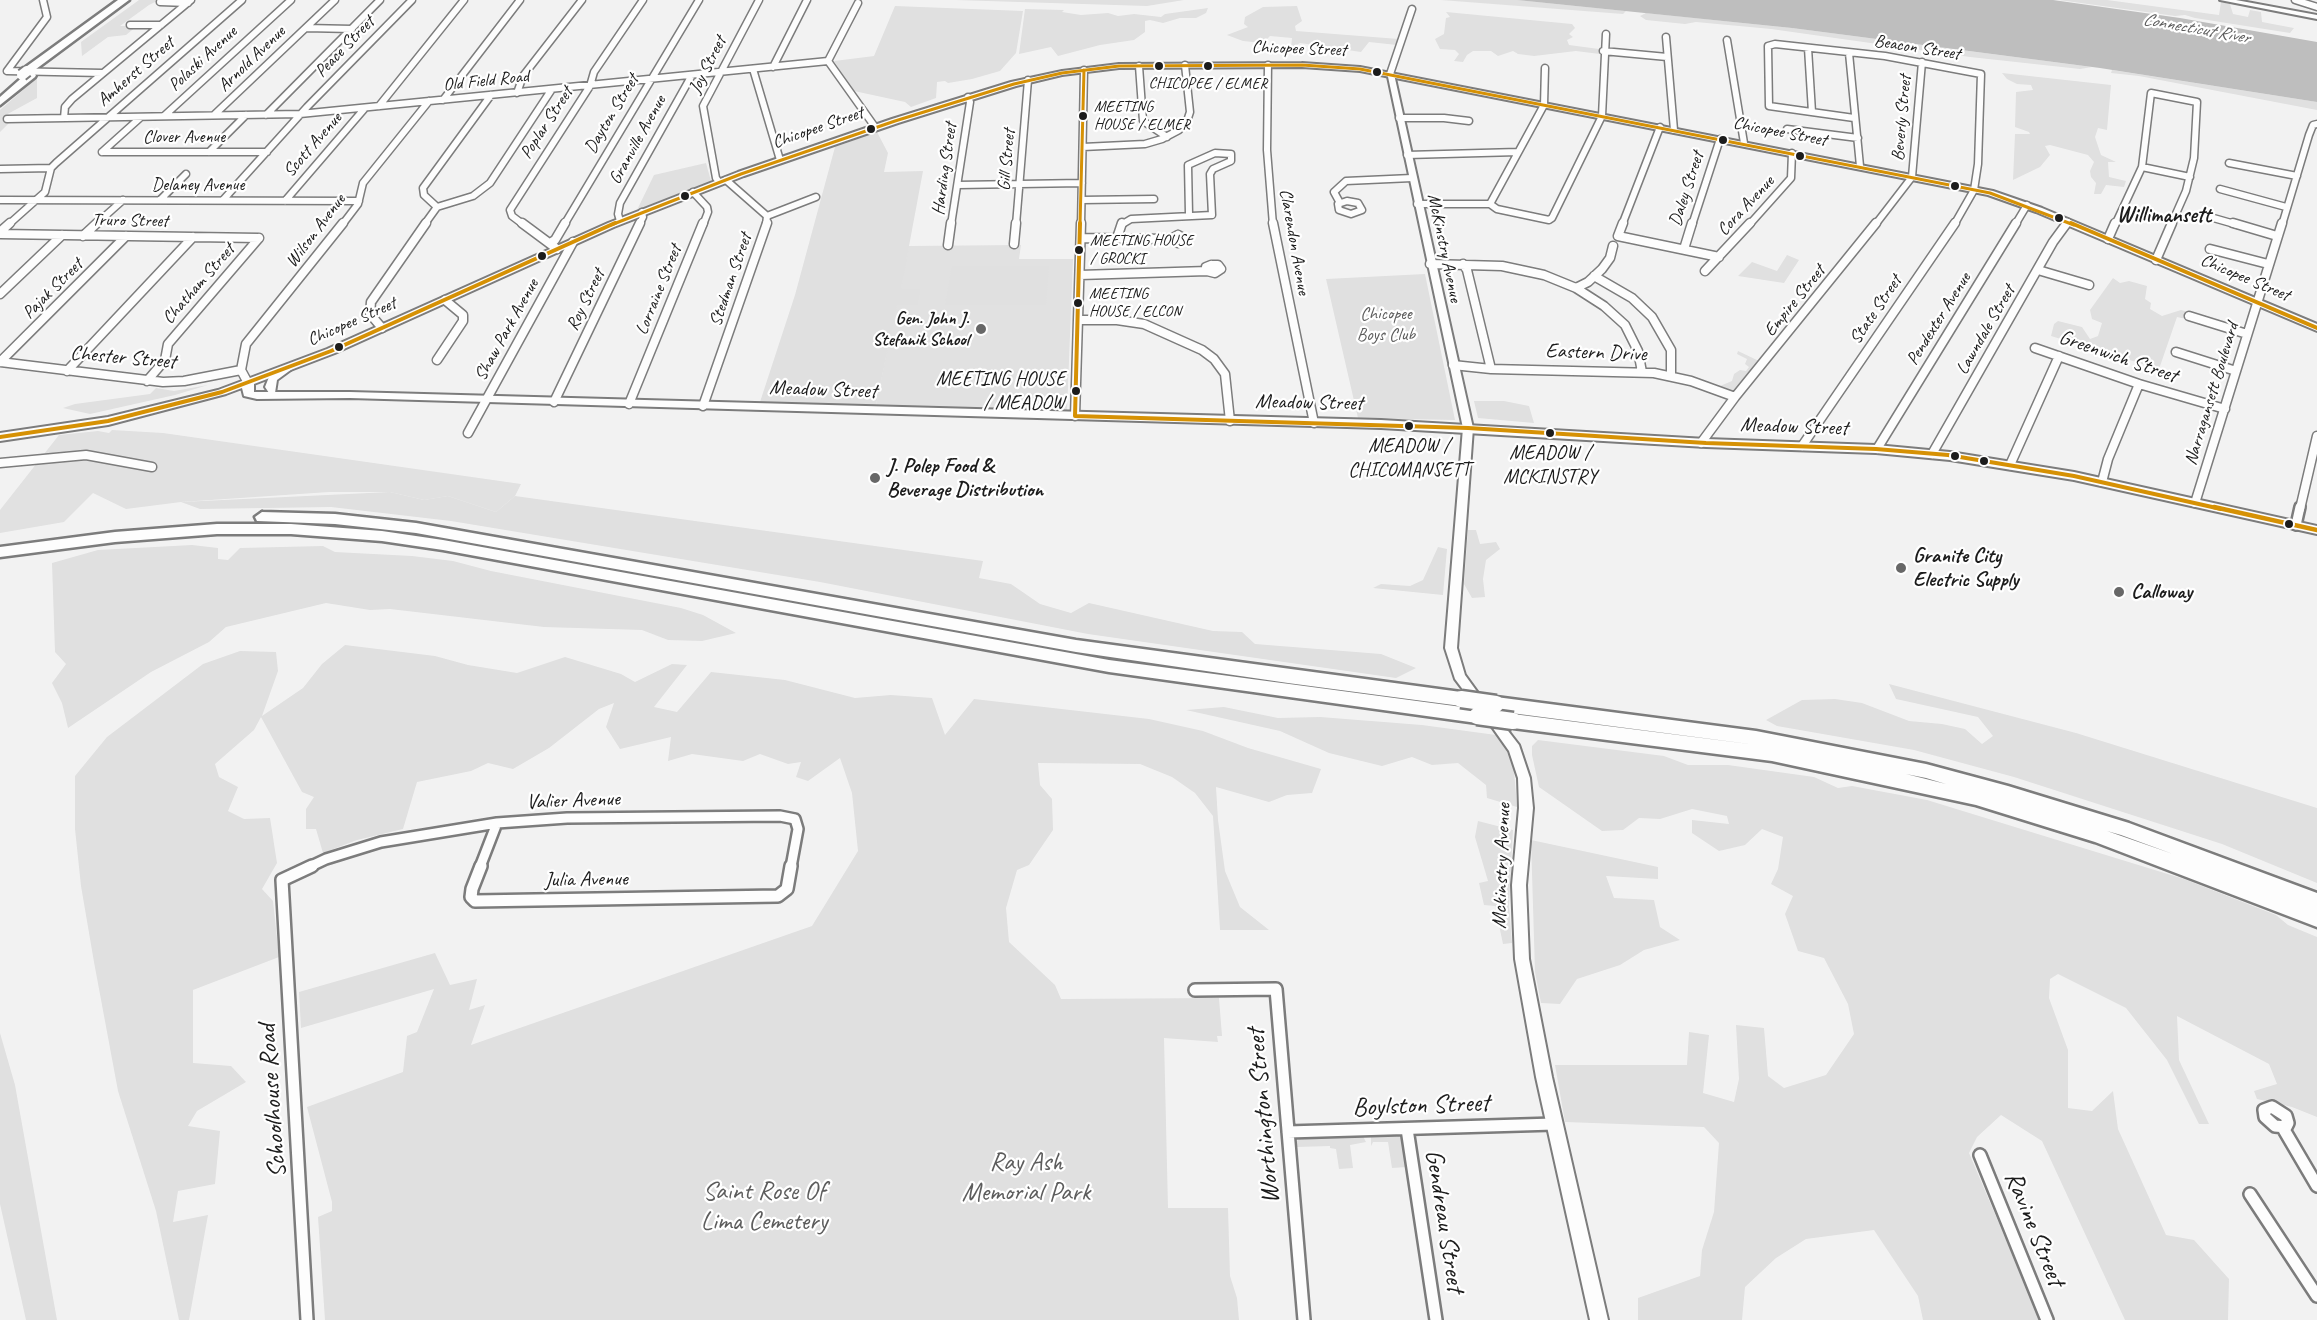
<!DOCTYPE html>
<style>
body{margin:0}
canvas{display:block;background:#f2f2f2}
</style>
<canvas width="2317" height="1320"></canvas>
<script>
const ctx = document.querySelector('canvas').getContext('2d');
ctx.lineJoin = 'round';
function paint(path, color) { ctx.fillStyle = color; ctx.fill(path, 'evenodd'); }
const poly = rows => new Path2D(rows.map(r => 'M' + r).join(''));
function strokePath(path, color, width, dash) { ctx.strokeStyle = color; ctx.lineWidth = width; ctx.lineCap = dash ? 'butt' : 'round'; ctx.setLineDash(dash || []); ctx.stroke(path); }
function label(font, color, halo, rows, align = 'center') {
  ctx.font = font + ' Caveat,sans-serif'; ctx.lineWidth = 4.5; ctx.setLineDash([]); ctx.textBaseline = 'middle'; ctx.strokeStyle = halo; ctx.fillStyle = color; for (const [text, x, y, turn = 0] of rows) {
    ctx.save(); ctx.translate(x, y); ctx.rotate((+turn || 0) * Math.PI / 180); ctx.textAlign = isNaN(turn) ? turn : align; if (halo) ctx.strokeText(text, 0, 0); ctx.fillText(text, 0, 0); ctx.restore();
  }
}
paint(poly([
 [1021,245,1019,259,1073,259,1067,411,876,405,908,246],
 [112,430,163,433,521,484,515,496,496,512,448,496,424,500,390,492,329,492,181,502,126,509,93,493,64,522,0,533,0,510,59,435,98,431,109,433]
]), '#e1e1e1');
paint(poly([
 [139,0,159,0,149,5,120,26,137,26,126,35,108,37,82,56,81,42],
 [955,0,1184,0,1147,6],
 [1441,0,1517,0,1626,11,1623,14],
 [2059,0,2107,0,2219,15,2221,2,2230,4,2233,14,2248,17,2250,10,2261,12,2262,22,2294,28,2290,33,2195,18,2185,15,2175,16],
 [895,6,1023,11,1016,53,1000,71,972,79,948,83,945,81,937,82,936,98,911,107,905,102,854,91,834,61,874,56],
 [1297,6,1302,21,1295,26,1296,31,1399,39,1397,45,1369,42,1361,52,1300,43,1291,48,1292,38,1270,36,1263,43,1243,41,1227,35,1248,27,1244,24,1245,17,1263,7],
 [1208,8,1206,13,1196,18,1180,18,1163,23,1150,20,1145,21,1145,32,1134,40,1100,45,1058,56,1051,47,1019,54,1025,9,1064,10,1062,12,1081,15,1108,13,1118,16,1134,14,1161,17,1165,14],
 [1446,12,1572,24,1575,28,1569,34,1573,37,1567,40,1569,45,1599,49,1600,54,1576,51,1534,56,1518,54,1513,51,1498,56,1491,51,1473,51,1467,55,1463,62,1454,61,1459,54,1455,50,1440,49,1435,39,1444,34,1446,18,1450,17],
 [1646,13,1792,28,2092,67,2080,69,1970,57,1771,29,1696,22,1685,24,1646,20,1640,16],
 [2112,70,2317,102,2317,110,2139,76,2111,73],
 [2002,73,2111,85,2107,130,2098,128,2095,137,2101,155,2116,162,2108,162,2109,177,2126,181,2124,187,2106,185,2101,194,2094,194,2096,183,2091,177,2090,171,2094,162,2088,155,2050,145,2045,146,2050,155,2040,167,2013,180,2015,134,2030,134,2029,132,2015,127,2016,92,2033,90,2031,85,2017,84,2007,79],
 [37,78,37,98,4,116,2,120,11,121,0,132,0,110],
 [877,132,888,153,884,172,923,171,901,289,920,289,917,305,897,305,876,405,760,402,795,295,835,147],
 [706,163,711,181,637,210,654,175],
 [1787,255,1799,260,1784,283,1738,276,1752,262,1777,271],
 [952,266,1049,266,1046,305,945,305],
 [1425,274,1455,420,1358,418,1326,279],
 [2113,278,2120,283,2129,281,2147,286,2145,299,2151,303,2150,309,2162,316,2181,310,2204,316,2200,322,2177,317,2159,369,2051,336,2054,324,2058,321,2082,327,2090,339,2098,336,2102,323,2092,319,2090,310],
 [1738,351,1759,361,1734,392,1720,386,1732,381,1734,374,1740,370,1746,371,1749,367,1745,364,1747,359,1737,354],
 [208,385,175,395,90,414,63,408,75,404,150,394,156,388,174,391],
 [1474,401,1504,401,1529,406,1534,423,1478,418],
 [390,492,424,500,448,496,496,512,515,496,983,561,979,578,1011,584,1040,604,1071,613,1089,603,1213,631,1242,632,1255,644,1381,654,1416,668,1396,678,1088,634,820,582,451,521,331,507,200,509,181,502],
 [1468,530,1476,530,1480,544,1496,542,1500,549,1486,560,1483,579,1485,597,1472,598,1464,584],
 [192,545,218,548,218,559,228,560,240,548,323,546,335,552,412,556,453,561,491,571,681,608,703,615,736,633,702,641,668,640,642,630,544,627,390,609,370,610,326,603,226,627,209,642,151,672,68,728,62,703,52,683,66,664,55,652,52,563,98,550],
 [1438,547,1447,549,1443,595,1373,588,1381,584,1410,586,1423,580],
 [345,645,435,656,468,665,517,673,565,657,621,674,635,682,672,664,687,665,654,707,677,712,711,672,785,680,855,698,891,695,932,698,945,735,974,699,1149,719,1203,731,1248,748,1321,769,1312,793,1287,795,1269,802,1216,787,1218,820,1225,871,1240,907,1269,930,1220,930,1213,816,1195,793,1172,777,1140,764,1038,763,1040,785,1052,799,1053,830,1029,865,1017,870,1006,908,1009,942,1055,985,1061,999,1219,998,1222,1036,1217,1036,1218,1042,1164,1038,1168,1208,1228,1208,1230,1276,1237,1298,1239,1320,325,1320,318,1217,332,1211,332,1202,307,1107,403,1072,407,1036,417,1032,434,989,301,1028,299,992,435,953,450,985,477,979,469,1010,485,1005,471,1045,812,926,858,851,852,793,840,758,808,781,796,777,801,762,788,764,760,754,743,761,692,754,668,761,671,737,620,749,606,727,614,703,599,709,549,748,513,769,488,763,471,771,417,782,403,829,357,840,323,853,316,829,306,829,306,809,314,797,302,792,261,717,254,730,215,764,219,777,238,787,228,811,244,819,270,818,277,863,262,889,273,901,279,957,193,990,193,1063,231,1066,246,1082,197,1111,188,1126,220,1131,215,1184,178,1191,173,1222,208,1215,189,1320,179,1320,156,1211,118,1091,94,962,81,886,75,829,75,776,107,737,203,664,240,651,276,652,278,671,262,716,303,688,322,664],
 [1889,684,2076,733,2317,808,2317,883,2222,844,2014,777,1914,750,1777,726,1766,720,1802,700,1835,699,1862,703,1909,721,1942,724,1965,729,1982,744,1993,736,1978,717,1896,699],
 [1224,707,1278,718,1320,717,1422,725,1496,735,1507,752,1514,771,1517,807,1487,798,1486,785,1458,763,1432,765,1412,757,1382,766,1329,753,1280,731,1186,710],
 [1538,740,1664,756,1688,765,1728,765,1814,777,1838,788,1852,786,1927,800,2184,879,2276,915,2288,925,2317,937,2317,1117,2292,1107,2257,1099,2254,1091,2277,1084,2269,1064,2177,1016,2179,1060,2209,1124,2199,1124,2167,1060,2126,1008,2058,974,2050,979,2049,998,2068,1050,2068,1108,2092,1111,2113,1091,2118,1129,2166,1235,2194,1240,2229,1279,2228,1320,2125,1320,2042,1141,2001,1115,1977,1137,1969,1153,2040,1320,1923,1320,1918,1296,1874,1230,1806,1239,1776,1258,1745,1287,1742,1320,1638,1320,1638,1298,1700,1276,1702,1250,1714,1212,1719,1143,1704,1127,1565,1122,1555,1065,1687,1065,1689,1032,1709,1035,1703,1093,1734,1102,1739,1079,1736,1025,1764,1028,1768,1076,1784,1088,1826,1075,1854,1034,1848,1004,1824,958,1798,951,1785,914,1793,896,1771,884,1778,869,1783,837,1762,829,1745,845,1719,851,1692,833,1692,820,1729,824,1727,816,1692,809,1660,819,1639,818,1623,830,1602,831,1539,787,1532,755,1532,746],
 [1478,821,1513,830,1509,906,1512,943,1503,944,1495,906,1484,905,1479,883,1488,881,1475,837],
 [1531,840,1658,867,1658,879,1606,876,1614,898,1654,900,1660,927,1680,940,1644,950,1620,965,1577,979,1560,1004,1541,1003,1535,972],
 [0,1033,15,1085,57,1320,26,1320,0,1204],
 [1397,1135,1402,1139,1407,1167,1392,1168,1388,1142,1373,1142,1371,1146,1371,1136],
 [1363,1136,1366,1142,1350,1145,1353,1168,1339,1169,1336,1149,1330,1148,1330,1146,1297,1147,1297,1141,1300,1138]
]), '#e0e0e0');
paint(poly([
 [1517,0,2053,0,2180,18,2317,42,2317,102,2100,68,1792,28]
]), '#bebebe');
const minorFar3 = poly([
 [43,0,47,17,7,71,102,73],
 [2295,0,2317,7],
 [160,2,188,3],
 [130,25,161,25],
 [306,28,352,29],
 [1666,37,1674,130],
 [1727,40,1744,143],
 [1808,48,1812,112],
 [1603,51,1667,57],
 [1849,53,1860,166],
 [828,61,858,3],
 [1268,65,1267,150,1273,225],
 [1139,66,1143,121,1167,137],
 [773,67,807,0],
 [753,69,780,160],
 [1390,74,1412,9],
 [517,93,523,76,582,0],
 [443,100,520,0],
 [379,106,464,0],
 [214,115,335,0],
 [266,115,380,0],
 [164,116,291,0],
 [64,118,65,107,72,99,191,0],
 [1399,118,1444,118,1469,121],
 [1854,118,1769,106,1768,46,1775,44,1885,56,1981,74,1978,164,1974,190,1954,225],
 [7,119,300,114,828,61,875,127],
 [1787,129,1858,138],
 [1083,147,1145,144,1162,139,1179,130,1187,121,1190,112,1185,65],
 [102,152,267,152],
 [102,152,141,117],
 [209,152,246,115],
 [1407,155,1518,152],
 [2229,163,2297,176],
 [2142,167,2190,177],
 [0,169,51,168],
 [726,180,767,216,766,225],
 [719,182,716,178,703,106,759,0],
 [958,185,1082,183],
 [2220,189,2286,207],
 [693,192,707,207,708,212,703,225],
 [0,200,359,201],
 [160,200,186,174],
 [223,200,307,107,412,0],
 [1082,200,1154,199],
 [285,201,365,108],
 [1347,201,1358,203,1362,210,1351,214,1339,210,1338,204,1347,201],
 [1340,203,1334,192,1346,181,1412,178],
 [1417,204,1490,204,1497,209,1549,220,1552,218,1602,116,1606,34],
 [1490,204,1544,105,1545,68],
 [437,207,473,196,490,183,552,89],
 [437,207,424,195,423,188,491,95],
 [767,216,816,197],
 [2210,217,2238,225],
 [620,221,618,214,620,203,692,75],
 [8,225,45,192,51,168,56,163,242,0],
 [95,225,123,200],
 [342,225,358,204,363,183,429,101],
 [424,225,437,207],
 [524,225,512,216,510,210,590,86,594,72,643,0],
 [564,225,699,0],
 [639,225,643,217,642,212],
 [951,225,970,102,968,97],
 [1016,225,1028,80],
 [1081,225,1084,70],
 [1121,225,1131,219,1212,215,1210,174,1213,169,1231,161,1231,154,1215,153,1188,165,1189,214],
 [1622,225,1660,127],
 [1692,225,1720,139],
 [1749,225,1791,178,1792,153],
 [1875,225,1912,177,1922,62],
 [2015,225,2027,205],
 [2066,225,2068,222],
 [2115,225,2142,167,2151,93,2197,102,2194,158,2186,191,2171,225],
 [2282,225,2309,135,2313,125,2317,124]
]);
const minorFar2 = poly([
 [522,223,557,249],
 [1273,223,1314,423],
 [1623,223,1618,236,1719,257],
 [2233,223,2277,236],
 [0,232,10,223],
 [0,234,259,238],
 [1178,235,1185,239,1178,243,1171,239,1178,235],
 [83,236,97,223],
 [1081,238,1171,239],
 [1117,238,1122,223],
 [2108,239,2115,223],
 [550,243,555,240,565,223],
 [1014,244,1016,223],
 [948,245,951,223],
 [1684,249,1692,223],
 [2210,249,2268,264],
 [2156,260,2172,223],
 [1430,264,1502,266,1544,275,1576,288,1604,306,1625,325,1638,351,1642,372],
 [1463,264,1467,270,1491,369],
 [1211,265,1218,265,1221,269,1215,273,1207,271,1206,267,1211,265],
 [2038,270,2089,285],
 [1705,271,1750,223],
 [1080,275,1207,271],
 [1594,276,1632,298,1652,317,1671,350,1671,376],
 [1576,288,1588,282,1602,269,1610,258,1613,246],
 [0,294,62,235],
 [2189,316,2247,334],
 [1078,320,1117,320,1144,324,1202,350,1214,359,1225,374,1230,421],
 [382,328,370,314,371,302,426,223],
 [2035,348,2139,384,2225,409],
 [2176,352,2236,371],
 [437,360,463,321,463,315,445,300],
 [0,362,163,382,184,381,241,370],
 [0,362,126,236],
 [1453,365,1491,369,1654,373,1691,381,1735,397],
 [67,371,193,237],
 [147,381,165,360,168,344,259,238],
 [248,383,241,370,246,344,343,223],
 [554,402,640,223],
 [629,404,703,223],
 [703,406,767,223],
 [1075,416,1081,223],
 [468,433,573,242],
 [1701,443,1735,397,1876,223],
 [1802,446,1955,223],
 [1877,449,2016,223],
 [1932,454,2053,242,2067,223],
 [0,463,86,455,152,467],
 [2010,465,2059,356],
 [2102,482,2108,459,2139,384],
 [2195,503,2282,223],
 [2300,509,2317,436]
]);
const minorFar1 = poly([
 [2296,525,2300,507],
 [497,823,567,818,780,816,795,819,798,829,791,867],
 [309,867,326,859,381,842,497,823],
 [480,867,497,823]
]);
const minor = poly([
 [481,866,472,889,471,897,475,901,778,896,787,889,791,866],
 [1195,990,1276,989,1304,1320],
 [2272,1107,2286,1116,2288,1123,2286,1127,2275,1126,2265,1117,2264,1110,2272,1107],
 [2283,1128,2317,1186],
 [1407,1129,1436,1320],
 [1288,1132,1554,1124],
 [1980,1155,2047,1320],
 [2250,1194,2317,1296],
 [307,1320,282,880,312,866]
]);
const tertiary = poly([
 [1387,72,1394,74,1473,428,1457,648,1465,675,1486,704,1484,707,1480,709,1476,707,1455,679,1445,648,1463,428,1387,72],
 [287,366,292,369,277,380,275,393,269,393,265,387,269,377,287,366],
 [1491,712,1495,714,1519,745,1530,778,1533,808,1526,885,1529,959,1552,1077,1608,1320,1590,1320,1536,1077,1515,959,1512,885,1519,808,1518,778,1509,751,1485,717,1487,714,1491,712]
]);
const secondary = poly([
 [2220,0,2236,0,2317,15,2317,19,2220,0],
 [1302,63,1360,67,1993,191,2042,208,2317,324,2317,331,2036,212,1988,195,1360,71,1302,67,1119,68,1062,75,1016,86,898,123,744,176,614,227,335,353,254,384,254,392,350,392,1381,420,1706,439,1876,445,1950,452,2074,472,2317,526,2317,534,2074,480,1950,460,1876,453,1706,447,1381,428,350,398,257,399,244,396,242,388,226,394,108,425,0,441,0,433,108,417,218,390,327,349,608,223,738,172,892,119,1011,82,1062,71,1119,64,1302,63]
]);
const motorway = poly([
 [118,0,129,0,32,72,36,75,35,77,0,105,0,97,26,74,22,71,23,69,118,0],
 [262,512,335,514,416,523,1076,640,1461,692,1467,694,1469,699,1467,704,1461,706,1288,683,1076,652,416,533,335,524,257,521,255,517,262,512],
 [217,524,291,524,382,531,443,540,1109,660,1477,709,1483,711,1486,716,1483,721,1477,723,1109,672,443,550,382,541,291,534,217,534,115,542,0,557,0,547,115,532,217,524],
 [1496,697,1756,731,1926,764,2008,786,2129,823,2317,893,2317,927,2095,842,1976,805,1772,761,1513,728,1507,726,1504,721,1507,716,1513,714,1757,745,1496,711,1490,709,1488,704,1490,699,1496,697],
 [1906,774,1926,778,1946,784,1906,774],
 [2107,831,2121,835,2173,854,2107,831]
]);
strokePath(minorFar3, '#7c7c7c', 9);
strokePath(minorFar2, '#7c7c7c', 11);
strokePath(minorFar1, '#7c7c7c', 14);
strokePath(minor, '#7c7c7c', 16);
strokePath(tertiary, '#7c7c7c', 4);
strokePath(secondary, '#7c7c7c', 4);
strokePath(motorway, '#7c7c7c', 5);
strokePath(minorFar3, '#fdfdfd', 6);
strokePath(minorFar2, '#fdfdfd', 8);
strokePath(minorFar1, '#fdfdfd', 9);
strokePath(minor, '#fdfdfd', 11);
paint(tertiary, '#fdfdfd');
paint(secondary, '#fdfdfd');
paint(motorway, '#fdfdfd');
const motorwayBridgeFar1 = poly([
 [22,75,27,71]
]);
const motorwayBridge = poly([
 [1461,699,1496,704],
 [1477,716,1513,721]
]);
strokePath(motorwayBridgeFar1, '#7c7c7c', 14, []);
strokePath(motorwayBridge, '#7c7c7c', 21, []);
strokePath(motorwayBridgeFar1, '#fdfdfd', 10);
strokePath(motorwayBridge, '#fdfdfd', 16);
strokePath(poly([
 [611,225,741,174,895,121,1014,84,1062,73,1119,66,1302,65,1360,69,1990,193,2074,225],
 [1080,225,1084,70]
]), '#d69104', 3);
strokePath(poly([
 [1080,223,1075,416,1468,428,1706,443,1876,449,1948,455,2074,476,2221,509],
 [2071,223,2317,328],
 [0,437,108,421,222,392,331,351,615,223]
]), '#d69104', 4);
strokePath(poly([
 [2214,507,2317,530]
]), '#d69104', 4.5);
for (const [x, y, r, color] of [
 [1159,66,5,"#1c1c1c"],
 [1208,66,5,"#1c1c1c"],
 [1377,72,5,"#1c1c1c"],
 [1083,116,5,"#1c1c1c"],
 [871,129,5,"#1c1c1c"],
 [1723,140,5,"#1c1c1c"],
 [1800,156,5,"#1c1c1c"],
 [1955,186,5,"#1c1c1c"],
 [685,196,5,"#1c1c1c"],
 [2059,218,5,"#1c1c1c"],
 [1079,250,5,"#1c1c1c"],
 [542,256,5,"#1c1c1c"],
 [1078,303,5,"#1c1c1c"],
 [981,329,6,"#676767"],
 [339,347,5,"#1c1c1c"],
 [1076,391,5,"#1c1c1c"],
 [1409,426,5,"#1c1c1c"],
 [1550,433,5,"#1c1c1c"],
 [1955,456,5,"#1c1c1c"],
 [1984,461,5,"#1c1c1c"],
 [875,478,6,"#676767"],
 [2289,524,5,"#1c1c1c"],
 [1901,568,6,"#676767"],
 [2119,592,6,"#676767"]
]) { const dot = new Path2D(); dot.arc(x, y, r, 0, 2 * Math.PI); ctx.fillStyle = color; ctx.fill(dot); strokePath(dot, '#fff', 2); }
label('16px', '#1c1c1c', '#fff', [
 ["CHICOPEE / ELMER",1208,84,"center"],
 ["MEETING",1094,107],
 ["HOUSE / ELMER",1094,125],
 ["MEETING HOUSE",1090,241],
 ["/ GROCKI",1090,259],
 ["MEETING",1089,294],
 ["HOUSE / ELCON",1089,312]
], 'left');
label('italic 18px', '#5b5b5b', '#fff', [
 ["Connecticut River",2196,29,10]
]);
label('18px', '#1c1c1c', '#fff', [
 ["Peace Street",345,47,-46],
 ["Beacon Street",1917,48,9],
 ["Chicopee Street",1299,49,2],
 ["Polaski Avenue",203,59,-43],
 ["Arnold Avenue",252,59,-44],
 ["Joy Street",708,65,-63],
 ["Amherst Street",136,72,-41],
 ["Old Field Road",486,81,-6],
 ["Dayton Street",612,114,-59],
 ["Beverly Street",1902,118,-85],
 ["Poplar Street",547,123,-57],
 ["Chicopee Street",818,128,-19],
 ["Chicopee Street",1780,132,11],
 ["Clover Avenue",184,137],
 ["Granville Avenue",638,140,-61],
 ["Scott Avenue",313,145,-49],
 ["Gill Street",1007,160,-85],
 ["Harding Street",945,169,-82],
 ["Delaney Avenue",198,185],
 ["Daley Street",1687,189,-72],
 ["Cora Avenue",1746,206,-47],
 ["Truro Street",130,221,1],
 ["Wilson Avenue",316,231,-53],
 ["Clarendon Avenue",1294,242,80],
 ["McKinstry Avenue",1444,248,78],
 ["Chicopee Street",2245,278,23],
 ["Stedman Street",731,280,-71],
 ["Chatham Street",199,284,-49],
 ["Pajak Street",53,289,-45],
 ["Lorraine Street",659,290,-68],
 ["Roy Street",586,300,-64],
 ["Empire Street",1795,301,-51],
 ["State Street",1876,310,-56],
 ["Pendexter Avenue",1939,319,-58],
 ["Chicopee Street",352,322,-24],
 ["Shaw Park Avenue",507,330,-61],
 ["Lawndale Street",1986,330,-60],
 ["Narragansett Boulevard",2212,394,-73]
]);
label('18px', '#5c5c5c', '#fff', [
 ["Chicopee",1386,314],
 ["Boys Club",1386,335]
]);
label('bold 18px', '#1c1c1c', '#fff', [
 ["Gen. John J.",969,319],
 ["Stefanik School",969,340]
], 'right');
label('20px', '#1c1c1c', '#fff', [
 ["MEETING HOUSE",1065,380,"right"],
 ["/ MEADOW",1065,404,"right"],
 ["MEADOW /",1409,447],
 ["CHICOMANSETT",1409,471],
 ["MEADOW /",1550,454],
 ["MCKINSTRY",1550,478]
]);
label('21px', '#1c1c1c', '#fff', [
 ["Eastern Drive",1596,353,2],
 ["Greenwich Street",2118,357,19],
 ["Chester Street",123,358,5],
 ["Meadow Street",823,390,2],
 ["Meadow Street",1309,403,1],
 ["Meadow Street",1794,427,2],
 ["Valier Avenue",573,801,-2],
 ["Mckinstry Avenue",1502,866,-88],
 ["Julia Avenue",586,880,-1]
]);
label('bold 21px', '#1c1c1c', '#fff', [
 ["J. Polep Food &",887,466],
 ["Beverage Distribution",887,490],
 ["Granite City",1913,556],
 ["Electric Supply",1913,580],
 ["Calloway",2131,592]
], 'left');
label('bold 22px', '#1c1c1c', '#fff', [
 ["Willimansett",2164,216]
]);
label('26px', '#1c1c1c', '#fff', [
 ["Schoolhouse Road",273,1101,-94],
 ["Boylston Street",1421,1106,-2],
 ["Worthington Street",1264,1116,-95],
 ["Gendreau Street",1444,1221,81],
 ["Ravine Street",2034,1229,68]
]);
label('26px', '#5c5c5c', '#fff', [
 ["Ray Ash",1026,1163],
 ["Memorial Park",1026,1193],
 ["Saint Rose Of",764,1192],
 ["Lima Cemetery",764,1222]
]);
</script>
